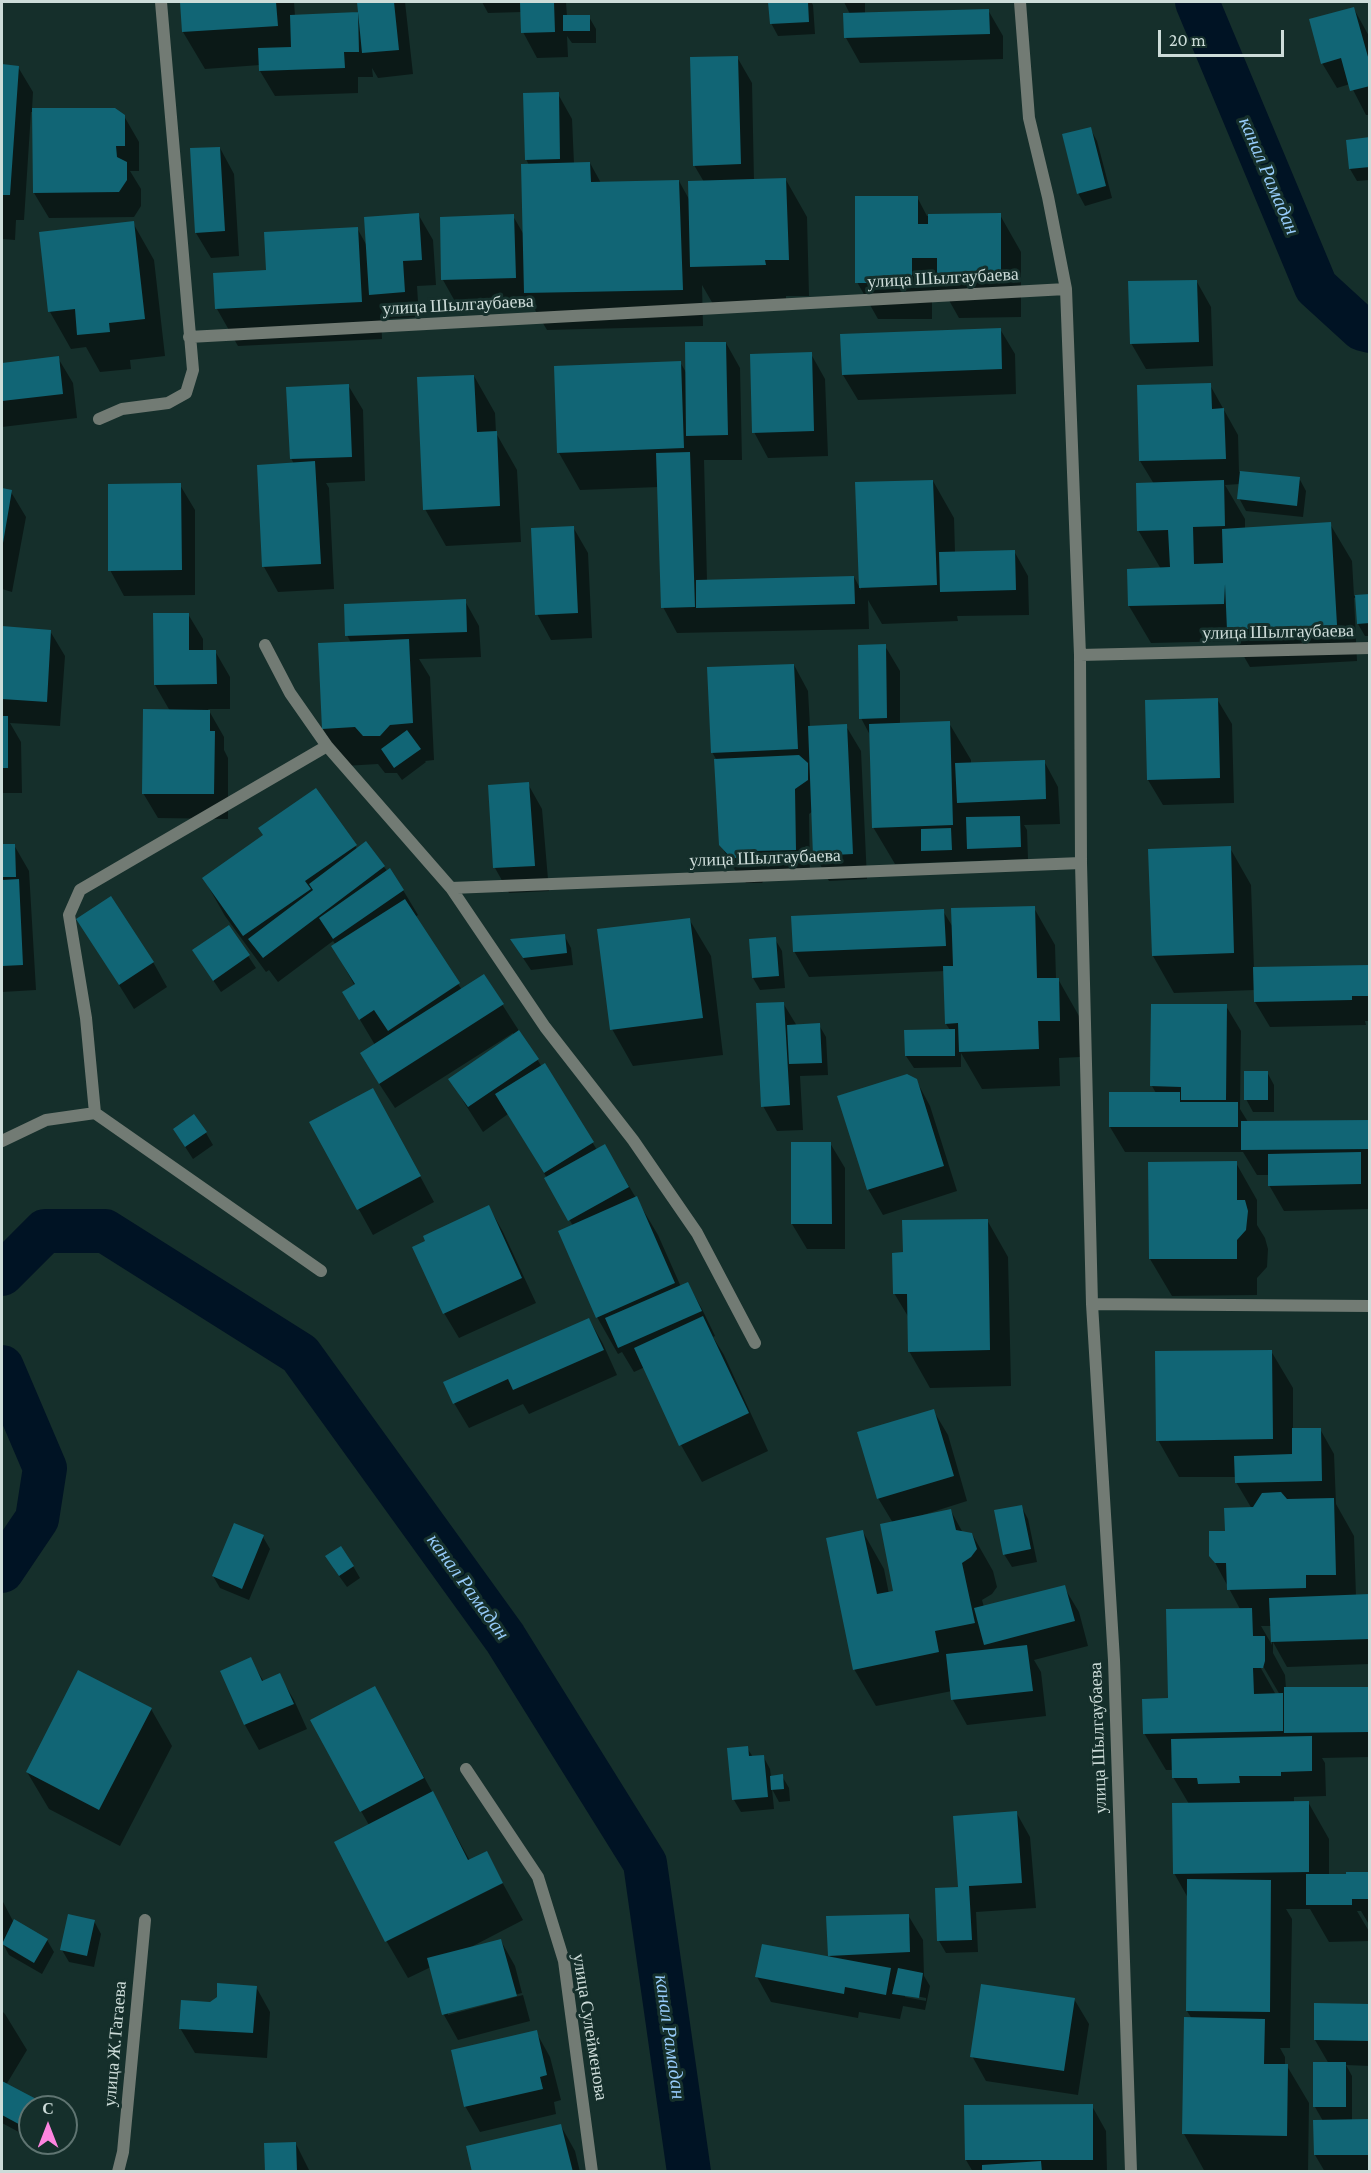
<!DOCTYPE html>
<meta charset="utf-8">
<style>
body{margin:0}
#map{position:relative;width:1371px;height:2173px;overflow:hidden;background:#152f2b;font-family:"Crimson Pro",serif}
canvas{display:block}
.frame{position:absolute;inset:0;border:3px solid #cddcd9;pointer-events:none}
.north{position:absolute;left:18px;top:2095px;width:60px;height:60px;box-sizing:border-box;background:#152f2b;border:2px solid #5f7471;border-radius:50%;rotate:0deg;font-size:16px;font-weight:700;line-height:24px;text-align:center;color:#cddcd9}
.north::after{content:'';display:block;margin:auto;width:21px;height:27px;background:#fe85e0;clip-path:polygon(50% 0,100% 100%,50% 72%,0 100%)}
.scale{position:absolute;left:1158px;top:30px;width:126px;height:27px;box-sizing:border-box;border:3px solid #cddcd9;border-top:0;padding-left:8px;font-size:18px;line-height:21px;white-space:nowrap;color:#cddcd9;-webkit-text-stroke:4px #152f2b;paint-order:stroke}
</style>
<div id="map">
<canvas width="1371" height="2173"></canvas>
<div class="frame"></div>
<div class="north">С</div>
<div class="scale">20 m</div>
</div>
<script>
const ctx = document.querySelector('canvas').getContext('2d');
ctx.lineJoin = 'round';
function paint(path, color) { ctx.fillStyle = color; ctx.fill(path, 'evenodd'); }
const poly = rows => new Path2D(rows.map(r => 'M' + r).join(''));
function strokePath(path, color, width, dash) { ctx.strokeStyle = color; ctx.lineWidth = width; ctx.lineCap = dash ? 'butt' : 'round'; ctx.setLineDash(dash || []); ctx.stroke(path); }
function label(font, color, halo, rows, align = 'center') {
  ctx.font = font + ' "Crimson Pro",serif'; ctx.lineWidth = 6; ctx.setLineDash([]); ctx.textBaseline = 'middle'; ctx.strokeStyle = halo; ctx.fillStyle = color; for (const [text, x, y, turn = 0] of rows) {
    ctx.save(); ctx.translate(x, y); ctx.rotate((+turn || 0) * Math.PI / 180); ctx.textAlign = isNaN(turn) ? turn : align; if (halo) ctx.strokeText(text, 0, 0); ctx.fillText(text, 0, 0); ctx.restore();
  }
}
paint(poly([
 [182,2,294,2,295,16,360,14,359,2,405,2,413,74,378,78,372,68,373,77,358,77,358,93,275,96,260,71,260,65,205,69,183,32],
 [482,2,566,2,567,17,589,17,596,29,596,43,572,43,567,36,568,57,537,58,523,32,522,12,488,13],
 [770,2,811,2,813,5,815,34,778,36,771,23],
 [844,2,865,2,865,14,988,10,1003,36,1003,59,860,63,846,38,850,14],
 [1354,9,1370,38,1370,115,1366,115,1350,84,1337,88,1322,63],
 [737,57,752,83,754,181,786,180,807,217,809,296,786,296,786,302,713,304,702,285,703,326,547,330,531,303,457,305,443,280,513,216,524,235,529,165,526,159,558,94,572,119,574,164,590,163,601,183,679,181,690,201,704,182,694,165],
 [2,66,18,67,33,92,32,110,114,109,124,116,139,142,139,171,130,171,141,189,141,206,134,217,49,218,34,193,34,112,31,112,24,220,16,220,15,240,2,239],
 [1090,128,1097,141,1112,198,1085,206,1078,193],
 [1370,139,1370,180,1357,181,1350,169],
 [220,148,234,174,239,256,211,258,196,233],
 [917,197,927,216,1000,215,1021,252,1021,317,959,318,946,295,932,295,932,319,878,319,857,282],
 [418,214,433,240,436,285,417,286,419,317,385,319,381,312,382,339,238,346,217,309,215,274,268,272,357,228,367,246],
 [133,223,154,260,165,356,130,360,131,369,100,372,86,347,71,349,50,312],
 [1197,282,1211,307,1213,366,1146,369,1131,343],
 [1000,329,1015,354,1016,394,858,400,843,375],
 [726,343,740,368,742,460,704,460,707,581,854,577,861,590,857,484,933,481,954,518,955,553,1014,551,1028,576,1029,615,957,616,958,621,882,624,868,600,869,629,677,633,663,607,659,487,580,490,559,453,680,362,687,374],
 [811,354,825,379,828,456,768,458,754,432],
 [58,358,73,383,77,418,2,427,2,364],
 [474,376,495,413,496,433,517,470,521,542,446,546,425,509],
 [348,385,363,410,365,481,326,483,329,488,334,589,278,592,264,567,294,464,291,458],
 [1210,385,1238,435,1239,472,1299,478,1306,491,1303,517,1246,511,1239,498,1240,484,1225,485,1245,519,1245,529,1330,524,1352,561,1354,596,1370,596,1370,636,1365,636,1358,624,1357,597,1354,598,1357,661,1250,667,1235,641,1151,643,1129,606,1128,570,1161,569,1138,530,1154,484,1140,461,1139,387],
 [180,485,195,510,195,595,124,596,110,570],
 [2,490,11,492,26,517,12,592,2,589],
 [573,527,588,553,592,638,551,640,537,614],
 [465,601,479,626,481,657,419,659,430,677,434,760,425,761,426,762,402,780,397,773,385,773,378,764,344,766,323,729,351,643,347,635],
 [188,614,203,639,203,651,215,651,230,677,230,709,208,709,224,737,224,750,228,758,228,819,158,818,143,793,170,711,155,685],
 [2,628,50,631,65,656,60,726,10,723,21,742,22,793,2,793],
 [885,646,900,671,900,725,949,723,971,760,971,764,1044,761,1058,787,1060,824,1024,825,1027,830,1028,859,895,864,873,827,870,735,861,718],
 [794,665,808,691,810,727,846,726,861,751,867,879,829,881,815,855,813,811,809,814,810,875,768,876,762,883,746,883,735,870,720,844,716,759,712,752],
 [1217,699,1232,724,1234,803,1163,805,1148,780],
 [528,784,542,809,549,891,509,893,495,868,489,787],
 [316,790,358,850,384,867,403,890,418,915,415,917,462,990,484,976,542,1067,545,1065,597,1150,605,1146,658,1235,681,1287,688,1284,702,1309,715,1336,713,1337,724,1355,768,1451,702,1482,681,1445,645,1367,634,1372,622,1352,618,1354,597,1317,573,1226,547,1178,508,1114,483,1132,465,1104,450,1079,514,1035,513,1033,395,1108,376,1079,375,1045,344,993,355,986,333,947,336,945,333,941,278,982,269,970,266,972,225,916,204,879,265,836],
 [14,845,29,871,36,990,2,992,2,846],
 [1230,848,1251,885,1254,969,1370,967,1370,1021,1365,1021,1366,1025,1270,1027,1255,1002,1255,990,1174,993,1153,956],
 [1034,908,1055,945,1056,979,1058,979,1079,1016,1080,1057,1059,1058,1060,1086,982,1089,961,1053,961,1067,914,1068,906,1056,950,1030,946,1024,945,971,809,977,794,951,943,911,954,929],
 [78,919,153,962,167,987,134,1009],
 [689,919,711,956,723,1055,633,1066,612,1029],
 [229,927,256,968,221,992,201,962],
 [564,935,571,948,573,965,531,970,519,952],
 [775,939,782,951,785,988,760,990,753,978,751,941],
 [783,1003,797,1026,819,1025,826,1037,828,1075,800,1076,803,1130,777,1131,763,1106],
 [1226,1006,1241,1031,1240,1109,1248,1122,1370,1121,1370,1209,1284,1211,1269,1185,1269,1175,1257,1175,1243,1152,1125,1152,1110,1127,1156,1093,1152,1086],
 [1267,1072,1274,1085,1274,1112,1253,1112,1246,1099],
 [916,1080,930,1106,957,1191,883,1215,868,1189],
 [387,1115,434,1202,373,1235,311,1123],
 [206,1133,213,1145,193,1159,182,1142],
 [830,1143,845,1168,845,1249,807,1249,792,1224],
 [1236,1163,1257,1200,1257,1225,1265,1238,1268,1249,1267,1267,1257,1278,1257,1295,1172,1296,1150,1259],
 [489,1207,503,1232,536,1303,459,1338,444,1313],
 [987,1220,1008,1257,1011,1386,930,1388,909,1351,909,1318,894,1293,904,1254],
 [589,1319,603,1344,617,1375,529,1414,523,1404,469,1428,454,1403],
 [1271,1351,1293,1388,1293,1430,1320,1429,1334,1454,1336,1504,1354,1536,1356,1597,1370,1596,1370,1664,1287,1667,1273,1642,1273,1653,1285,1675,1286,1689,1370,1688,1370,1757,1322,1758,1325,1763,1326,1796,1294,1797,1294,1803,1308,1802,1329,1839,1329,1876,1370,1873,1370,1926,1361,1911,1357,1911,1370,1933,1370,1941,1329,1942,1310,1909,1286,1909,1292,1919,1290,2048,1280,2048,1285,2057,1285,2066,1287,2066,1309,2103,1308,2172,1205,2172,1184,2134,1192,2019,1187,2011,1188,1898,1174,1873,1189,1804,1173,1777,1173,1770,1166,1770,1144,1733,1240,1609,1211,1555,1226,1533,1252,1509,1236,1482,1236,1477,1179,1477,1158,1440],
 [1261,1626,1272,1626,1272,1645],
 [1260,1661,1280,1695,1276,1695,1258,1663],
 [933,1410,948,1435,967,1501,923,1515,923,1517,951,1511,963,1533,972,1534,993,1571,997,1587,992,1594,982,1600,984,1607,1064,1587,1079,1612,1088,1646,1034,1660,1041,1672,1046,1716,967,1725,953,1700,952,1691,876,1706,854,1669,863,1532,884,1569,889,1594,895,1593,893,1523,878,1498],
 [1021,1506,1028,1519,1037,1562,1012,1567,1004,1554],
 [263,1537,270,1549,249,1600,220,1588,213,1576],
 [353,1566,360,1578,347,1587,334,1569],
 [250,1659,264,1682,279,1675,294,1700,307,1729,259,1750,245,1725],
 [151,1709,172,1746,120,1846,49,1809,27,1772],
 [389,1713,470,1861,486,1853,523,1920,471,1947,501,1941,515,1966,522,1993,448,2012,448,2015,523,1995,530,2021,458,2040,444,2015,431,1967,408,1978,387,1942,336,1842,369,1825,361,1811],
 [747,1748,753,1757,763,1756,770,1769,771,1777,782,1776,789,1788,790,1801,779,1802,772,1789,774,1809,741,1812,734,1800],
 [1016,1812,1030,1837,1036,1908,976,1912,978,1952,946,1953,939,1941,960,1888],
 [2,1900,13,1921,47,1940,54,1952,42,1974,9,1955,2,1942],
 [908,1915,923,1940,924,1976,930,1986,925,2010,903,2006,900,2019,859,2012,858,2018,771,2002,757,1977,831,1958,829,1955],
 [905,1994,926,1998,926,2001,905,1997],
 [94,1921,101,1934,94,1967,69,1962,62,1950],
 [256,1987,270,2012,267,2058,195,2053,180,2028,211,2003],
 [1074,1999,1089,2024,1078,2095,986,2081,972,2056],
 [1316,2004,1370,2005,1370,2066,1346,2065,1352,2076,1352,2121,1370,2121,1370,2172,1325,2172,1315,2155,1323,2121,1315,2107,1329,2064,1315,2040],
 [2,2011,5,2014,27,2050,6,2085,39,2103,42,2107,30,2107,30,2138,2,2123],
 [536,2032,550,2057,561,2100,554,2102,556,2114,480,2132,465,2106],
 [1092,2106,1106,2131,1107,2172,973,2172,966,2160],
 [561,2126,575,2151,580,2172,474,2172],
 [296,2144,310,2172,267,2172]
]), '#0007');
strokePath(poly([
 [1197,2,1316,287,1362,329,1370,331],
 [2,1274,45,1231,105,1231,300,1354,505,1638,645,1863,689,2172],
 [2,1367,45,1468,37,1519,2,1571]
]), '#001324', 44);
paint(poly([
 [180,2,276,2,278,26,182,32],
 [357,2,394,2,399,50,362,53],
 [520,2,554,2,555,32,521,33],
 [768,2,808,2,809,22,770,24],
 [1354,7,1370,64,1370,86,1350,91,1341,58,1321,64,1309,19],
 [989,9,990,34,844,38,843,13],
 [358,12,359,52,344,52,345,68,259,71,258,48,291,47,290,15],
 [563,15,590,15,590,31,563,31],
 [738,56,741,164,693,166,690,57],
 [2,64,19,66,10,195,2,195],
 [559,92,560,159,525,160,523,93],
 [32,108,115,108,125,115,125,146,116,146,117,157,127,162,127,180,119,192,33,193],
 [1091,127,1106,186,1077,194,1062,134],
 [1370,137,1370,167,1349,169,1346,140],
 [220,147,225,231,195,233,190,148],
 [590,162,591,182,679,180,683,290,524,293,521,164],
 [786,178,789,260,765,260,766,265,690,267,688,181],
 [855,196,918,196,918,224,928,224,928,214,1001,213,1001,281,937,281,937,258,912,258,912,283,855,283],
 [419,213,422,260,403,261,405,292,369,295,364,217],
 [514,214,516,278,441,280,440,217],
 [134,221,145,319,109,323,110,332,77,335,75,309,48,312,39,232],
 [358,227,362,302,215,309,213,273,266,270,264,232],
 [1197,280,1199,342,1130,344,1128,281],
 [1001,328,1002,369,842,375,840,334],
 [685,342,726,342,728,435,686,436],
 [812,352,814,431,752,433,750,354],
 [59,356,63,394,2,401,2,363],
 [681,361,684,448,557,453,554,366],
 [474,375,477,432,497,431,500,506,423,510,417,377],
 [1211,383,1212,409,1224,408,1226,459,1139,461,1137,385],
 [349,384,352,457,290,459,286,387],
 [690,452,695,607,661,608,656,453],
 [315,461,321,564,262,567,257,465],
 [1240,471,1300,477,1297,506,1237,499],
 [933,480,937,585,859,588,855,482],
 [1224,480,1225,526,1193,527,1194,564,1223,563,1222,529,1331,522,1337,625,1227,630,1225,584,1224,604,1128,606,1127,569,1170,567,1168,530,1137,531,1136,483],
 [181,483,182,570,108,571,108,484],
 [2,488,12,490,3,543,2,543],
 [574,526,578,613,535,615,531,528],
 [1015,550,1016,590,940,592,939,552],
 [854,576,855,604,696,608,696,580],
 [1370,594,1370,623,1357,624,1355,595],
 [466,599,467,632,345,636,344,604],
 [153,613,189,613,189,650,216,650,217,684,154,685],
 [2,626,51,630,47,702,2,699],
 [409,639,413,723,390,725,380,736,363,736,355,727,322,729,318,643],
 [886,644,887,718,859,719,858,645],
 [794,664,798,749,711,753,707,667],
 [1218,698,1220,778,1147,780,1145,700],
 [143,709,210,710,210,731,215,731,214,794,142,794],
 [2,716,8,716,8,768,2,768],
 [950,721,953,825,872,828,869,724],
 [847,724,853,854,813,856,808,726],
 [407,730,421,749,394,768,381,749],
 [799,755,808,763,808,780,795,789,796,850,753,851,747,858,731,858,719,845,714,759],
 [1045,760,1046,799,957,803,955,763],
 [529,782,535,866,493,868,488,785],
 [316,788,357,845,305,881,311,889,243,936,202,878,263,835,258,828],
 [1020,816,1021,847,967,849,966,817],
 [951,828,952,850,921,851,921,829],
 [366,841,385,866,263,958,248,939,313,890,309,884],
 [2,844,15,844,16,877,2,877],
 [1231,846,1234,953,1152,956,1148,849],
 [390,868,404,890,333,939,319,918],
 [19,879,23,965,2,966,2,880],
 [111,896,154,962,119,985,76,919],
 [405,899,460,983,388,1031,374,1010,359,1020,342,992,355,984,331,946],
 [1035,906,1037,978,1059,978,1060,1021,1038,1021,1039,1049,959,1052,958,1023,945,1024,943,966,953,966,951,908],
 [944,909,946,946,793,952,791,916],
 [690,918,703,1018,610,1030,597,929],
 [229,925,250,955,213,981,192,950],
 [565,934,567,953,523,958,510,939],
 [776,937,779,976,752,978,749,939],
 [1370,965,1370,996,1352,996,1352,1000,1254,1002,1253,967],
 [484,974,504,1004,379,1084,360,1053],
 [784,1002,790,1105,761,1107,756,1003],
 [1151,1004,1227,1004,1226,1100,1181,1100,1181,1087,1150,1086],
 [820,1023,822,1063,789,1064,787,1025],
 [955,1029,955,1056,905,1056,904,1030],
 [519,1030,539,1059,468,1107,448,1079],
 [545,1063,594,1142,544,1173,495,1094],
 [1244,1071,1268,1071,1268,1100,1244,1100],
 [907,1074,917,1079,944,1166,867,1190,837,1096],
 [373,1088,421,1176,357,1210,309,1122],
 [1109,1092,1180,1092,1180,1102,1238,1102,1238,1127,1109,1127],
 [194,1114,207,1132,185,1147,173,1129],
 [1370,1120,1370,1149,1241,1150,1241,1121],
 [791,1142,831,1142,832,1224,791,1224],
 [605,1144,629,1187,568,1221,544,1178],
 [1361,1152,1361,1184,1268,1186,1268,1154],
 [1237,1161,1237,1200,1245,1200,1248,1211,1246,1230,1237,1240,1237,1259,1149,1259,1148,1162],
 [637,1196,675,1283,596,1318,558,1231],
 [489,1205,522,1278,443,1314,412,1247,425,1241,423,1236],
 [988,1219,990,1350,908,1352,907,1294,893,1294,892,1253,903,1252,902,1220],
 [688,1282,702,1311,618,1348,605,1318],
 [703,1316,749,1413,679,1446,634,1348],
 [589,1318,604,1350,513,1390,508,1379,453,1404,443,1382],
 [1272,1350,1273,1439,1156,1441,1155,1351],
 [934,1409,954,1476,877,1499,857,1432],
 [1292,1428,1321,1428,1322,1481,1235,1483,1234,1456,1292,1454],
 [1281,1492,1287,1499,1334,1498,1336,1575,1306,1575,1306,1588,1227,1590,1226,1563,1215,1563,1209,1556,1209,1531,1225,1531,1224,1508,1253,1507,1262,1493],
 [1022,1505,1031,1549,1003,1555,994,1510],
 [951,1509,956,1530,972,1533,977,1549,971,1557,962,1563,975,1623,935,1631,939,1652,853,1670,826,1538,863,1530,877,1594,893,1591,880,1524],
 [234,1523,264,1535,242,1589,212,1576],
 [341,1546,354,1566,339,1576,325,1556],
 [1065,1585,1075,1621,984,1645,974,1608],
 [1370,1594,1370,1639,1271,1642,1269,1598],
 [1252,1608,1253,1636,1265,1636,1265,1661,1263,1668,1253,1668,1254,1694,1283,1693,1283,1731,1143,1734,1142,1699,1168,1698,1166,1609],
 [1027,1645,1033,1691,951,1700,946,1654],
 [251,1657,262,1681,280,1673,294,1704,244,1725,220,1671],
 [78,1670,152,1708,99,1810,26,1772],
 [375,1686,424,1778,360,1812,310,1720],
 [1284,1687,1370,1687,1370,1732,1284,1733],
 [1312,1736,1312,1771,1281,1772,1281,1776,1239,1776,1240,1783,1198,1784,1197,1778,1172,1778,1171,1739],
 [748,1746,749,1756,764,1755,768,1797,732,1800,727,1748],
 [783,1774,784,1789,771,1790,770,1776],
 [433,1791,468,1860,487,1851,503,1883,385,1942,334,1842],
 [1309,1801,1309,1872,1173,1874,1172,1803],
 [1017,1811,1022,1883,969,1886,972,1940,937,1941,935,1888,958,1887,953,1816],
 [1346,1872,1370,1872,1370,1899,1352,1899,1352,1905,1306,1905,1306,1874,1346,1874],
 [1187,1879,1271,1880,1270,2012,1186,2011],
 [68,1914,95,1920,87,1956,60,1950],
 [909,1914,910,1952,828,1956,826,1916],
 [14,1919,48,1939,34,1963,2,1944],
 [501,1939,517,1996,442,2015,427,1958],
 [762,1944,891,1968,886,1995,845,1987,844,1994,755,1977],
 [898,1968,923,1973,919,1998,892,1994],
 [217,1983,257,1986,253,2033,179,2029,181,2000,210,2002,217,1997],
 [981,1984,1075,1998,1064,2071,970,2057],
 [1314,2003,1370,2004,1370,2041,1314,2040],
 [1184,2017,1265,2019,1264,2064,1288,2064,1287,2136,1182,2134],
 [537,2030,547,2075,540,2077,543,2089,464,2107,451,2050],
 [1313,2062,1346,2062,1346,2107,1313,2107],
 [2,2081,40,2101,37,2107,30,2107,30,2120,26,2128,2,2115],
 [1093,2104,1093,2160,965,2160,964,2105],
 [1370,2119,1370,2155,1314,2155,1313,2120],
 [561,2124,573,2172,472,2172,466,2146],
 [296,2142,297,2172,265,2172,264,2143],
 [1041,2161,1042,2172,982,2172,982,2165]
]), '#116575');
strokePath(poly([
 [1020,2,1029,118,1048,197,1066,289,1080,655,1081,863,1092,1304,1114,1660,1131,2172],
 [189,337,1066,289],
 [99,419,122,409,168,403,186,393,193,370,161,2],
 [265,645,290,693,327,746,451,888,545,1027,633,1140,697,1233,755,1343],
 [1080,655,1370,648],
 [451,888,1081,863],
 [95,1113,86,1018,69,915,80,890,327,746],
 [2,1141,46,1120,95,1113,321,1271],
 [1092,1304,1370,1306],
 [466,1769,538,1877,564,1961,592,2172],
 [118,2172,123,2152,145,1920]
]), '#727b74', 12);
label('18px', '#cddcd9', '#152f2b', [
 ["улица Шылгаубаева",943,278,-3],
 ["улица Шылгаубаева",458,305,-3],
 ["улица Шылгаубаева",1278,632,-1],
 ["улица Шылгаубаева",765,858,-2],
 ["улица Шылгаубаева",1098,1738,-92],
 ["улица Сулейменова",590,2027,81],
 ["улица Ж.Тагаева",115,2044,-85]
]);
label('italic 20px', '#96cbf9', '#152f2b', [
 ["канал Рамадан",1269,176,67],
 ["канал Рамадан",468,1587,54],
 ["канал Рамадан",670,2037,82]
]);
</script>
